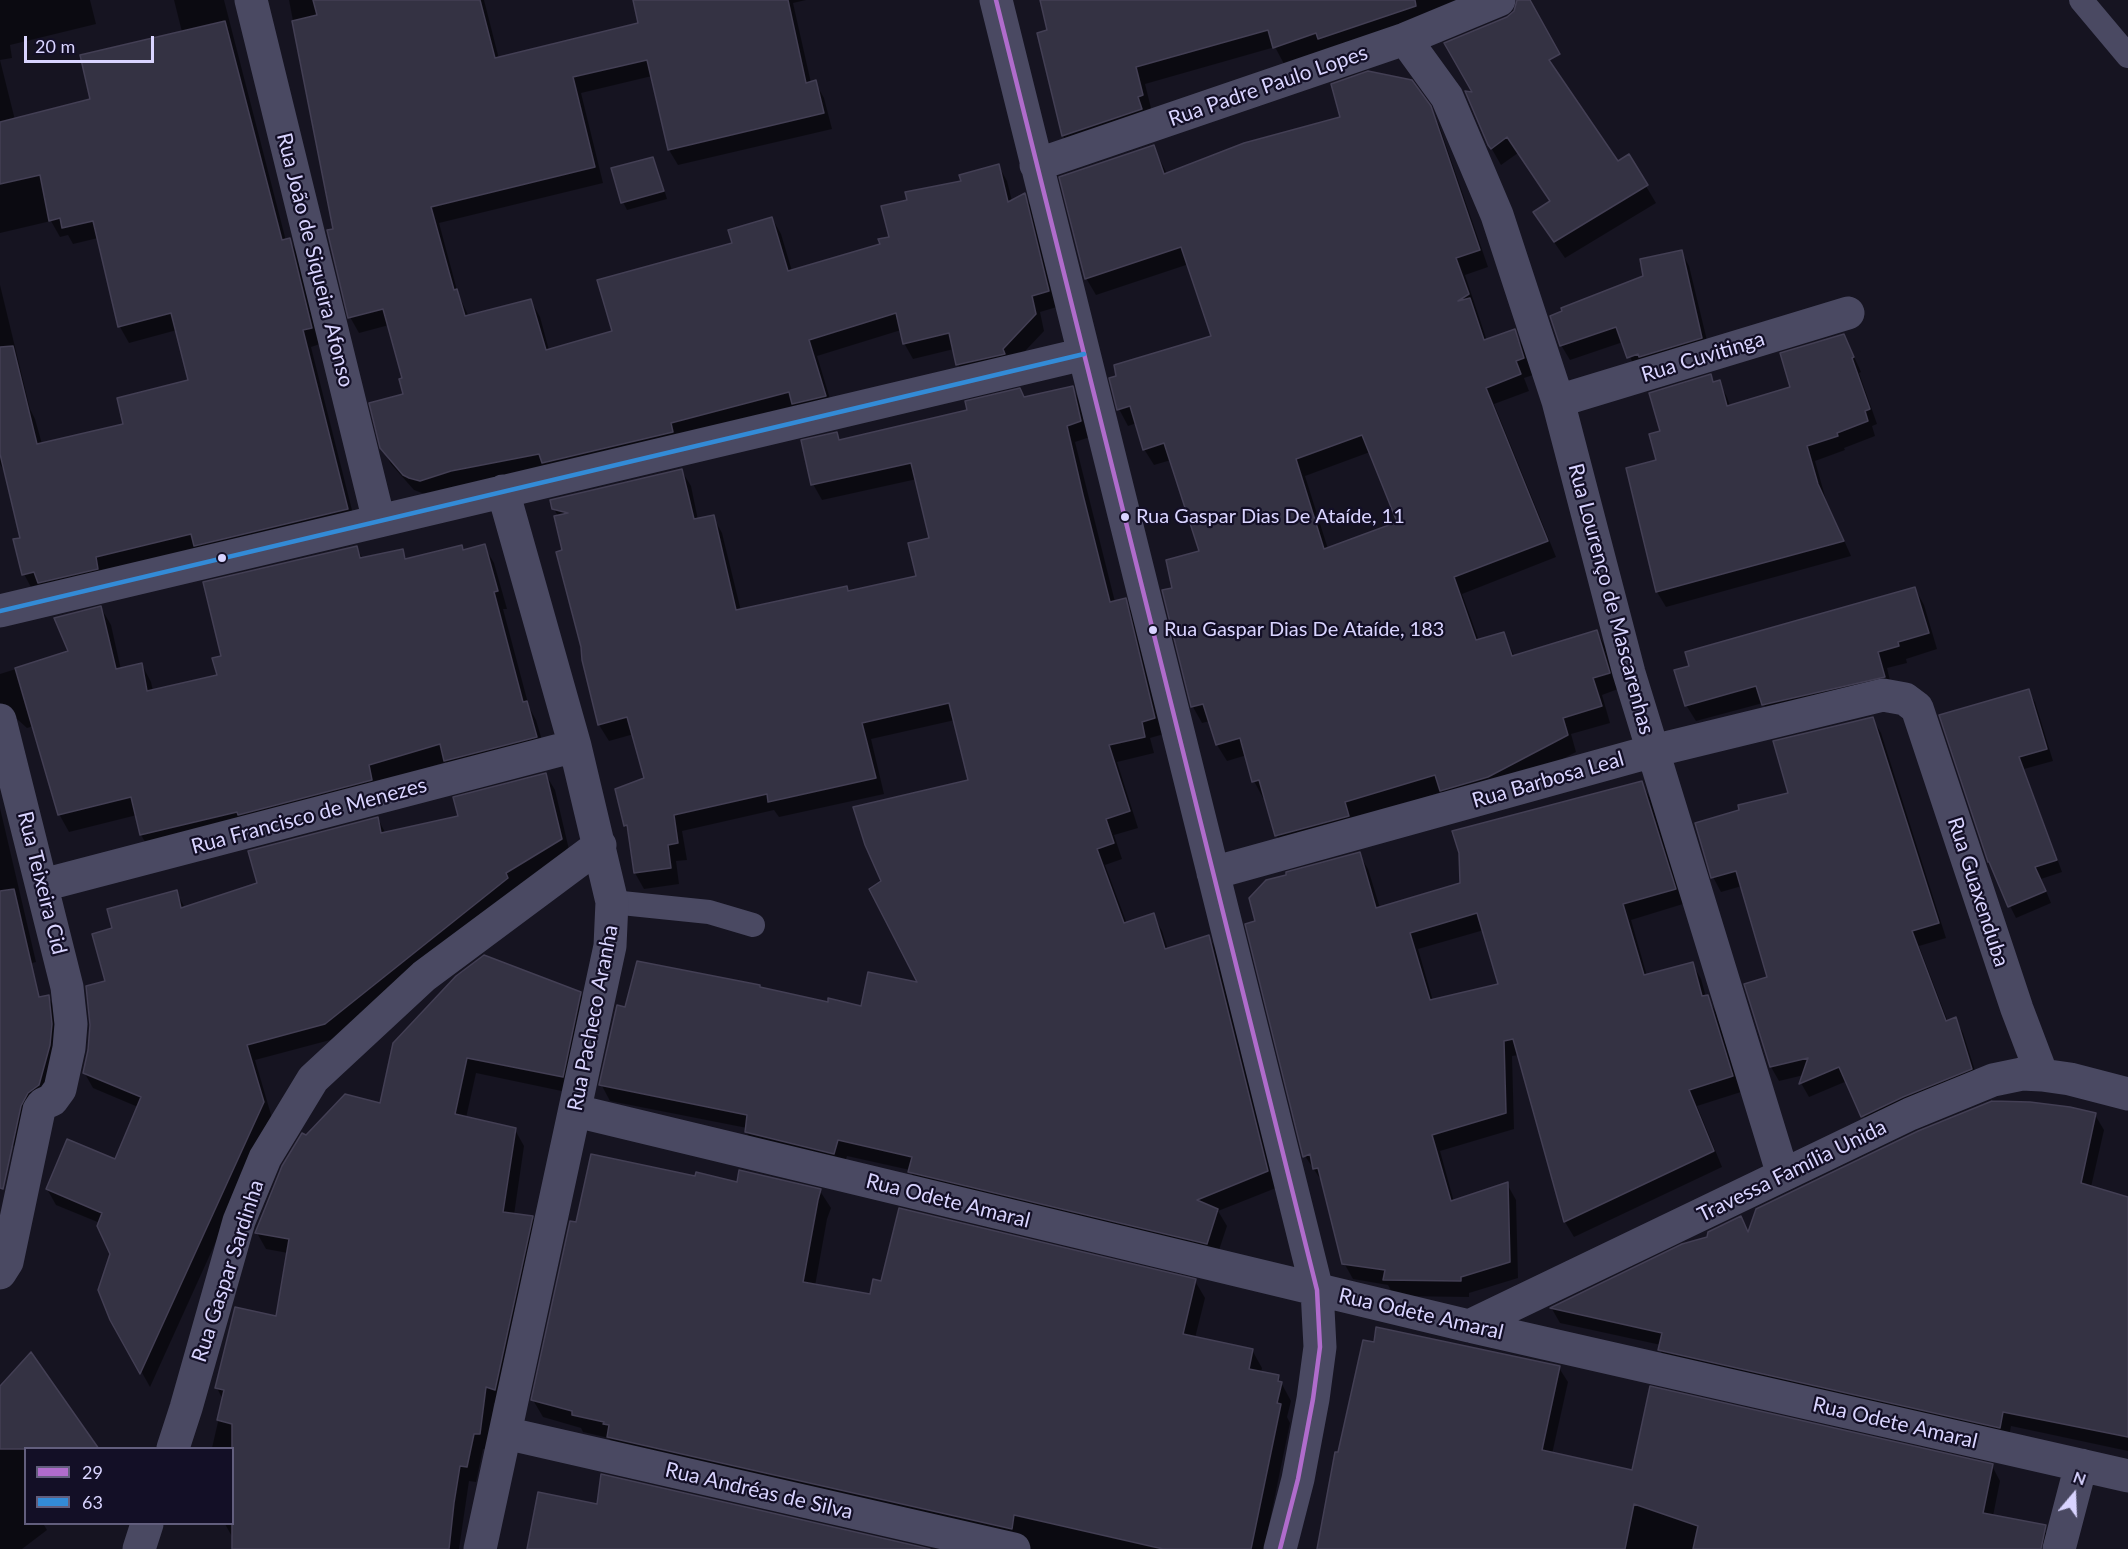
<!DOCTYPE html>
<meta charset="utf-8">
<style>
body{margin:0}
#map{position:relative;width:2128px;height:1549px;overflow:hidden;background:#161421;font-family:Lato,sans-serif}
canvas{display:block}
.legend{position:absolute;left:24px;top:1447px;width:210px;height:78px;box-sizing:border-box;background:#130f26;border:2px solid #625e7d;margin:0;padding:8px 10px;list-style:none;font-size:18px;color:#d9d4ff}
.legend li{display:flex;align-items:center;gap:12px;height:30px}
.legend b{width:30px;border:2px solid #625e7d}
.north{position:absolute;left:2044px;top:1465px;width:60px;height:60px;-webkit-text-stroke:4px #130f26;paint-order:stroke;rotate:19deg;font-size:16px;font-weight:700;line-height:24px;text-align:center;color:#d9d4ff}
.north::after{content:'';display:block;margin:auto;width:21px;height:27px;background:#d9d4ff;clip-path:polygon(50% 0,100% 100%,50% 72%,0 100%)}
.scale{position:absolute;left:24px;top:36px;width:130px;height:27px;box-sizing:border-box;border:3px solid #d9d4ff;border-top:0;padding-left:8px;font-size:18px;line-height:21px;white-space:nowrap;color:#d9d4ff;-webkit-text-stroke:4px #130f26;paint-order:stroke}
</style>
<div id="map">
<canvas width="2128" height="1549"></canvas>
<ul class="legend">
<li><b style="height:8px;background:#b06ccc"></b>29</li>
<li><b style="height:8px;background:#338bd7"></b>63</li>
</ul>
<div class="north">N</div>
<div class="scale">20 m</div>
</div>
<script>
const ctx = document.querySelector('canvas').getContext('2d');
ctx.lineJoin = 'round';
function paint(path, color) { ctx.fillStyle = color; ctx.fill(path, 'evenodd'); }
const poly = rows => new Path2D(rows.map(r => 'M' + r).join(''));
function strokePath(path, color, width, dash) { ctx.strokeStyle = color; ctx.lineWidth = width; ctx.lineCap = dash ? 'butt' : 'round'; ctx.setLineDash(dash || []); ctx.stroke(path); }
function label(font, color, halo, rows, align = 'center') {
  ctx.font = font + ' Lato,sans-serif'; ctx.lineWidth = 4.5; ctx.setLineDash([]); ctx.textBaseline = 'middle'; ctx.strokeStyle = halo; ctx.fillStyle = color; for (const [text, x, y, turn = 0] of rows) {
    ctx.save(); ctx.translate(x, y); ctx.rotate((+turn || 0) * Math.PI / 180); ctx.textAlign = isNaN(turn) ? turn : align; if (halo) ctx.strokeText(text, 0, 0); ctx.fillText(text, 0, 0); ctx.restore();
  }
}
paint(poly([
 [0,0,90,0,96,24,10,45,12,58,0,60,15,120,92,100,182,32,174,0,224,0,286,241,290,240,299,257,320,344,311,347,356,526,33,591,24,574,22,539,4,471,0,464,0,285,30,409,35,419,42,444,125,425,190,381,177,330,129,343,120,327,98,238,73,244,68,235,60,237,51,221,0,233],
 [289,0,484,0,499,59,640,24,635,0,806,0,793,3,811,83,815,82,824,98,832,129,678,165,669,150,652,76,581,93,603,183,439,223,458,294,469,317,531,301,540,317,549,350,614,332,772,218,781,234,792,271,881,245,891,238,908,201,962,182,998,165,1007,181,1012,201,1024,195,1033,210,1057,307,1040,312,1044,331,1011,366,967,380,958,364,954,349,913,359,904,343,901,330,817,356,834,412,430,496,414,490,391,464,382,448,404,395,404,379,389,325,359,333,350,317],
 [1041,0,1499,0,1284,64,1275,47,1145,84,1152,112,1072,152,1063,136,1039,34,1049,32],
 [1517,0,1531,0,1548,62,1617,163,1628,156,1656,203,1565,258,1545,229,1551,202,1518,153,1501,165,1489,144,1475,95,1507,19,1515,13],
 [1429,107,1439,125,1488,267,1465,275,1487,341,1514,331,1523,347,1533,375,1524,378,1529,391,1494,404,1556,557,1462,594,1479,641,1503,634,1515,657,1597,631,1606,648,1618,689,1602,695,1610,723,1571,734,1576,752,1498,793,1451,807,1442,792,1354,819,1286,852,1277,836,1266,797,1263,798,1254,781,1247,755,1227,761,1217,745,1210,721,1202,723,1193,707,1164,591,1173,589,1201,552,1171,460,1154,465,1144,449,1137,423,1128,426,1119,409,1213,337,1189,264,1096,295,1086,278,1153,146,1167,174],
 [1370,452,1399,523,1328,549,1305,476],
 [653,159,657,167,667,199,627,210,623,202],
 [1681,251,1689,266,1710,353,1637,372,1623,342,1570,360,1561,345,1645,277],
 [1844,335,1861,372,1859,373,1877,424,1872,426,1875,436,1844,448,1845,450,1815,461,1826,500,1851,556,1666,607,1657,592,1627,469,1658,461,1662,432,1710,376,1714,383,1719,382,1727,397,1730,406,1792,388],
 [1072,387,1081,404,1090,437,1075,442,1115,602,1125,600,1134,616,1164,734,1150,738,1154,753,1117,762,1138,828,1114,835,1122,859,1105,865,1127,924,1153,915,1162,931,1168,950,1209,937,1218,953,1276,1188,1218,1211,1227,1226,1216,1259,919,1188,910,1170,847,1156,843,1169,756,1148,746,1132,747,1128,610,1101,601,1084,626,1009,759,986,761,989,829,1004,862,1007,920,984,882,882,969,782,955,720,871,739,884,794,779,817,774,810,682,831,687,860,676,861,679,884,644,889,635,873,630,834,625,826,646,779,634,734,609,741,599,725,558,516,554,509,681,470,691,486,698,520,713,517,722,533,741,611,846,588,849,592,918,577,931,539,917,479,822,500,813,484,836,434,841,441],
 [461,546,464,551,484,546,494,563,507,609,503,609,529,707,536,720,546,754,455,778,446,762,151,852,141,835,137,815,69,832,59,814,34,726,27,728,17,719,5,719,0,722,0,674,70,652,101,608,111,625,121,670,142,665,151,682,153,691,218,676,223,657,356,547,363,559,402,550,407,560],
 [1915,589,1924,605,1937,649,1906,659,1907,663,1887,668,1893,693,1773,721,1763,703,1696,721,1686,705],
 [2028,691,2035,702,2053,761,2024,769,2062,872,2041,879,2051,903,2016,918,2010,906,1941,716],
 [1872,718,1881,733,1946,938,1919,946,1948,1022,1955,1019,1963,1033,1979,1083,1871,1130,1847,1081,1809,1097,1801,1083,1804,1075,1779,1081,1771,1067,1768,978,1742,886,1721,892,1713,877,1790,794],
 [546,775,555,790,570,854,334,1039,255,1060,272,1118,150,1387,112,1319,112,1253,100,1223,56,1205,47,1189,116,1161,138,1107,93,1088,84,1072,107,982,114,929,176,892,185,908,258,884,378,819,386,834,460,817],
 [1641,782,1650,798,1683,904,1631,920,1647,976,1692,963,1701,979,1706,997,1716,1012,1741,1092,1697,1106,1722,1167,1574,1237,1565,1222,1519,1055,1512,1056,1514,1129,1440,1151,1454,1202,1507,1184,1516,1200,1518,1278,1469,1293,1469,1297,1394,1296,1388,1285,1353,1279,1344,1263,1323,1183,1305,1156,1247,925,1256,922,1359,854,1368,869,1380,908,1461,884],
 [1484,930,1500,985,1433,1001,1418,949],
 [0,808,36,962,0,971],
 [580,993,589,1010,571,1093,476,1073,466,1118,515,1130,524,1146,514,1215,532,1217,541,1233,504,1405,494,1403,488,1450,483,1449,476,1482,469,1481,459,1549,239,1549,225,1524,232,1524,232,1448,212,1448,223,1400,217,1388,277,1318,288,1253,266,1249,257,1233,307,1137,381,1105],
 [48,997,56,1010,57,1059,23,1143,0,1150,0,1010],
 [2095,1115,2104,1130,2091,1187,2128,1198,2128,1451,2011,1426,2008,1442,1668,1364,1660,1350,1661,1345,1560,1323,1552,1309,1683,1246,1708,1238,1741,1218,1749,1232],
 [696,1177,738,1184,820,1191,831,1208,827,1219,815,1286,872,1296,882,1282,1195,1281,1205,1298,1195,1338,1252,1350,1262,1368,1261,1373,1278,1377,1291,1401,1287,1417,1290,1423,1264,1549,1031,1549,619,1454,609,1438,583,1432,581,1428,543,1417,533,1400,577,1224],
 [1559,1368,1568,1382,1552,1454,1633,1472,1992,1466,2000,1481,1993,1516,2042,1526,2050,1541,2049,1549,1318,1549],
 [0,1388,26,1448,26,1524,46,1524,44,1525,47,1530,22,1549,0,1549]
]), '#0007');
const building = poly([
 [313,0,480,0,495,58,638,23,633,0,788,0,806,83,816,80,824,113,668,150,647,60,573,77,595,167,431,207,454,290,457,289,465,316,531,299,546,350,612,331,597,280,732,243,728,230,772,217,788,271,880,244,878,239,889,237,881,206,907,200,905,192,961,181,959,175,999,164,1008,202,1025,193,1049,291,1032,296,1036,314,1003,349,1005,354,956,365,949,333,903,344,896,313,809,340,826,396,792,404,789,392,671,423,673,432,542,463,539,454,451,471,420,481,409,478,403,475,380,448,369,403,403,394,399,379,402,378,383,309,348,318,327,230,333,229,292,21,317,15,313,0],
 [1040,0,1415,0,1416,6,1318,39,1316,33,1273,48,1268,30,1136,67,1143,95,1138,97,1142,109,1062,136,1037,33,1047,30,1040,0],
 [1517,0,1530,0,1560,54,1549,60,1618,161,1629,154,1648,185,1554,242,1533,212,1550,201,1507,137,1491,149,1488,145,1465,91,1472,92,1444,43,1507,17,1514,11,1517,0],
 [225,21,282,240,290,238,312,328,303,330,348,509,194,546,191,534,96,557,98,569,38,583,34,572,22,575,13,539,20,538,0,454,0,347,13,346,37,444,123,424,117,398,188,380,171,313,118,327,93,221,62,228,60,218,49,221,40,175,0,184,0,122,90,99,80,55,225,21],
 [1368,71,1412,80,1431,106,1480,250,1456,258,1469,294,1458,301,1470,298,1484,340,1515,329,1524,358,1516,361,1521,374,1486,388,1548,541,1454,577,1476,640,1504,632,1512,656,1597,630,1610,673,1593,678,1602,706,1563,718,1568,735,1488,777,1440,791,1435,775,1345,802,1349,816,1275,836,1259,780,1252,782,1240,738,1216,745,1203,704,1191,707,1162,590,1172,588,1166,560,1199,551,1164,443,1143,450,1130,406,1117,410,1109,378,1116,376,1114,365,1211,336,1181,247,1085,279,1059,177,1154,145,1164,174,1244,143,1340,117,1331,84,1368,71],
 [1362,435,1397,522,1324,549,1296,459,1362,435],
 [653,157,664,191,621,203,611,168,653,157],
 [1682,250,1702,338,1639,357,1638,354,1627,358,1616,327,1560,346,1550,316,1562,311,1561,308,1643,276,1640,259,1682,250],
 [1844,334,1854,357,1852,358,1870,409,1865,411,1868,421,1837,433,1838,436,1807,446,1818,484,1844,541,1656,592,1626,468,1656,460,1649,434,1660,431,1649,393,1711,374,1713,382,1720,380,1727,406,1790,387,1780,353,1844,334],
 [1073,386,1081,421,1067,426,1083,495,1110,602,1126,598,1155,718,1142,722,1145,737,1109,745,1130,811,1106,819,1114,843,1097,849,1124,923,1154,913,1165,949,1209,935,1268,1171,1197,1200,1218,1209,1207,1244,908,1172,912,1157,838,1140,834,1154,745,1132,747,1115,599,1085,617,1005,625,1007,637,961,760,985,760,987,828,1002,828,998,861,1006,868,972,917,982,869,889,881,881,865,845,853,807,968,780,949,703,862,723,876,778,768,802,767,794,674,815,678,843,668,845,671,868,634,873,627,825,624,826,615,789,644,778,627,717,598,725,582,660,581,647,556,552,562,550,554,516,568,513,552,509,550,500,682,469,694,519,714,515,736,610,847,586,848,591,916,576,908,543,929,538,911,463,811,485,801,440,837,432,839,440,967,410,965,401,1020,388,1024,397,1073,386],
 [485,544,498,591,494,592,523,702,527,701,537,737,444,761,440,744,369,765,372,780,238,815,237,812,140,835,131,797,58,815,15,668,68,651,54,618,101,606,116,669,142,663,147,691,217,675,212,658,221,656,203,582,357,546,360,558,403,549,405,559,462,545,463,550,485,544],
 [1915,587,1929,633,1898,642,1899,646,1878,652,1885,677,1762,705,1756,686,1685,706,1674,670,1689,666,1685,652,1915,587],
 [2029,689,2047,749,2019,757,2057,860,2035,867,2046,891,2008,907,1989,862,1988,862,1939,715,2029,689],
 [1873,717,1939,923,1912,931,1946,1021,1956,1017,1972,1069,1903,1097,1861,1117,1839,1067,1799,1084,1808,1058,1770,1067,1744,984,1767,977,1736,871,1711,878,1695,823,1739,810,1738,805,1788,793,1773,741,1873,717],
 [546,773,562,839,506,873,508,878,325,1024,247,1045,264,1102,140,1374,110,1320,98,1290,110,1254,97,1226,102,1213,46,1189,67,1139,115,1159,141,1097,83,1073,88,1050,90,1025,86,986,105,981,92,934,112,928,107,909,177,890,181,908,257,883,248,851,378,817,381,833,458,816,453,797,546,773],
 [1642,781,1676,889,1623,904,1644,975,1693,962,1702,996,1708,995,1733,1076,1689,1090,1714,1151,1564,1222,1513,1039,1504,1041,1506,1113,1432,1135,1451,1201,1508,1182,1510,1262,1461,1277,1461,1281,1383,1280,1385,1270,1342,1264,1318,1168,1313,1169,1310,1154,1303,1157,1245,924,1255,921,1249,898,1266,880,1286,875,1286,872,1360,852,1376,908,1460,883,1459,853,1452,831,1642,781],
 [1477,913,1498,984,1430,1000,1410,933,1477,913],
 [14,889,39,997,49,995,52,1024,50,1045,39,1085,28,1093,21,1106,3,1189,0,1188,0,891,14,889],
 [484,955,581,992,563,1077,467,1058,455,1114,516,1128,503,1212,533,1216,495,1390,486,1387,480,1434,474,1434,467,1467,460,1466,454,1503,449,1549,232,1549,232,1424,217,1420,224,1390,215,1388,235,1307,276,1316,289,1239,255,1233,282,1166,302,1133,306,1135,345,1094,380,1103,393,1043,456,976,484,955],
 [1992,1101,2030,1102,2070,1107,2096,1113,2081,1183,2128,1197,2128,1437,2003,1412,2000,1428,1658,1350,1662,1333,1550,1308,1682,1244,1707,1237,1708,1232,1741,1216,1748,1232,1756,1209,1918,1131,1992,1101],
 [591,1154,695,1176,696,1172,737,1182,739,1170,821,1189,818,1200,803,1282,870,1294,873,1279,881,1281,899,1208,1196,1279,1183,1334,1253,1349,1249,1369,1279,1375,1278,1381,1282,1382,1277,1403,1281,1404,1251,1549,1163,1549,1014,1515,1012,1529,607,1437,609,1425,603,1424,604,1422,572,1415,572,1411,531,1400,570,1221,576,1222,591,1154],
 [1376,1327,1560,1366,1542,1450,1632,1470,1650,1386,1993,1464,1983,1513,2046,1525,2041,1549,1693,1549,1698,1526,1634,1504,1625,1549,1317,1549,1335,1452,1338,1452,1363,1340,1374,1342,1376,1327],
 [31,1352,99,1449,0,1449,0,1386,31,1352],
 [601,1474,930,1549,527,1549,538,1492,597,1504,601,1474]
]);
paint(building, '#343243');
strokePath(building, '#433f54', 1.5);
strokePath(poly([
 [2081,0,2128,56],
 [612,902,709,912,753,925]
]), '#4a4962', 24);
strokePath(poly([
 [251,0,379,521],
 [996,0,1317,1290,1320,1347,1313,1399,1298,1479,1280,1549],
 [1405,39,1447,97,1497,215,1558,401,1629,673,1783,1175],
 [1036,165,1405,39,1499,0],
 [1558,401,1848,313],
 [0,611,1084,354],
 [0,720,67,987,71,1024,69,1048,60,1089,52,1100,43,1104,39,1110,7,1262,0,1273],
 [1213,873,1653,751,1883,695,1905,699,1917,708,2017,1009,2042,1075],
 [43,885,575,746],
 [576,1111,1469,1326,2128,1476],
 [1469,1326,1910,1114,1993,1080,2022,1074,2042,1075,2070,1079,2128,1094],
 [505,1433,1014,1549],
 [173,1448,186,1408,239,1221,265,1158,313,1079,424,976,600,845],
 [139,1549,147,1524],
 [480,1549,610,946,612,902,575,746,503,491],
 [2059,1549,2081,1465]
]), '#4a4962', 33);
strokePath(poly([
 [996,0,1317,1290,1320,1347,1313,1399,1298,1479,1280,1549]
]), '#b06ccc', 4.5);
strokePath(poly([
 [0,611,1084,354]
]), '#338bd7', 4.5);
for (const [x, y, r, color] of [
 [1125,517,5,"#d9d4ff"],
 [222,558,5,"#d9d4ff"],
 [1153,630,5,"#d9d4ff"]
]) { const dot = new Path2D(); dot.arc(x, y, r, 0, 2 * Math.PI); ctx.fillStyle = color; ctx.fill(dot); strokePath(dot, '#130f26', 2); }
label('20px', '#d9d4ff', '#130f26', [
 ["Rua Gaspar Dias De Ataíde, 11",1136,517],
 ["Rua Gaspar Dias De Ataíde, 183",1164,630]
], 'left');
label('21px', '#d9d4ff', '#130f26', [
 ["Rua Padre Paulo Lopes",1268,86,-19],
 ["Rua João de Siqueira Afonso",315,260,76],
 ["Rua Cuvitinga",1703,357,-17],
 ["Rua Lourenço de Mascarenhas",1611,599,75],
 ["Rua Barbosa Leal",1548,780,-16],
 ["Rua Francisco de Menezes",309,816,-15],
 ["Rua Teixeira Cid",42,883,76],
 ["Rua Guaxenduba",1978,892,72],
 ["Rua Pacheco Aranha",593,1018,-79],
 ["Travessa Família Unida",1792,1171,-26],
 ["Rua Odete Amaral",948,1201,14],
 ["Rua Gaspar Sardinha",228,1271,-72],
 ["Rua Odete Amaral",1421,1314,13],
 ["Rua Odete Amaral",1895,1423,13],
 ["Rua Andréas de Silva",759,1491,13]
]);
</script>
